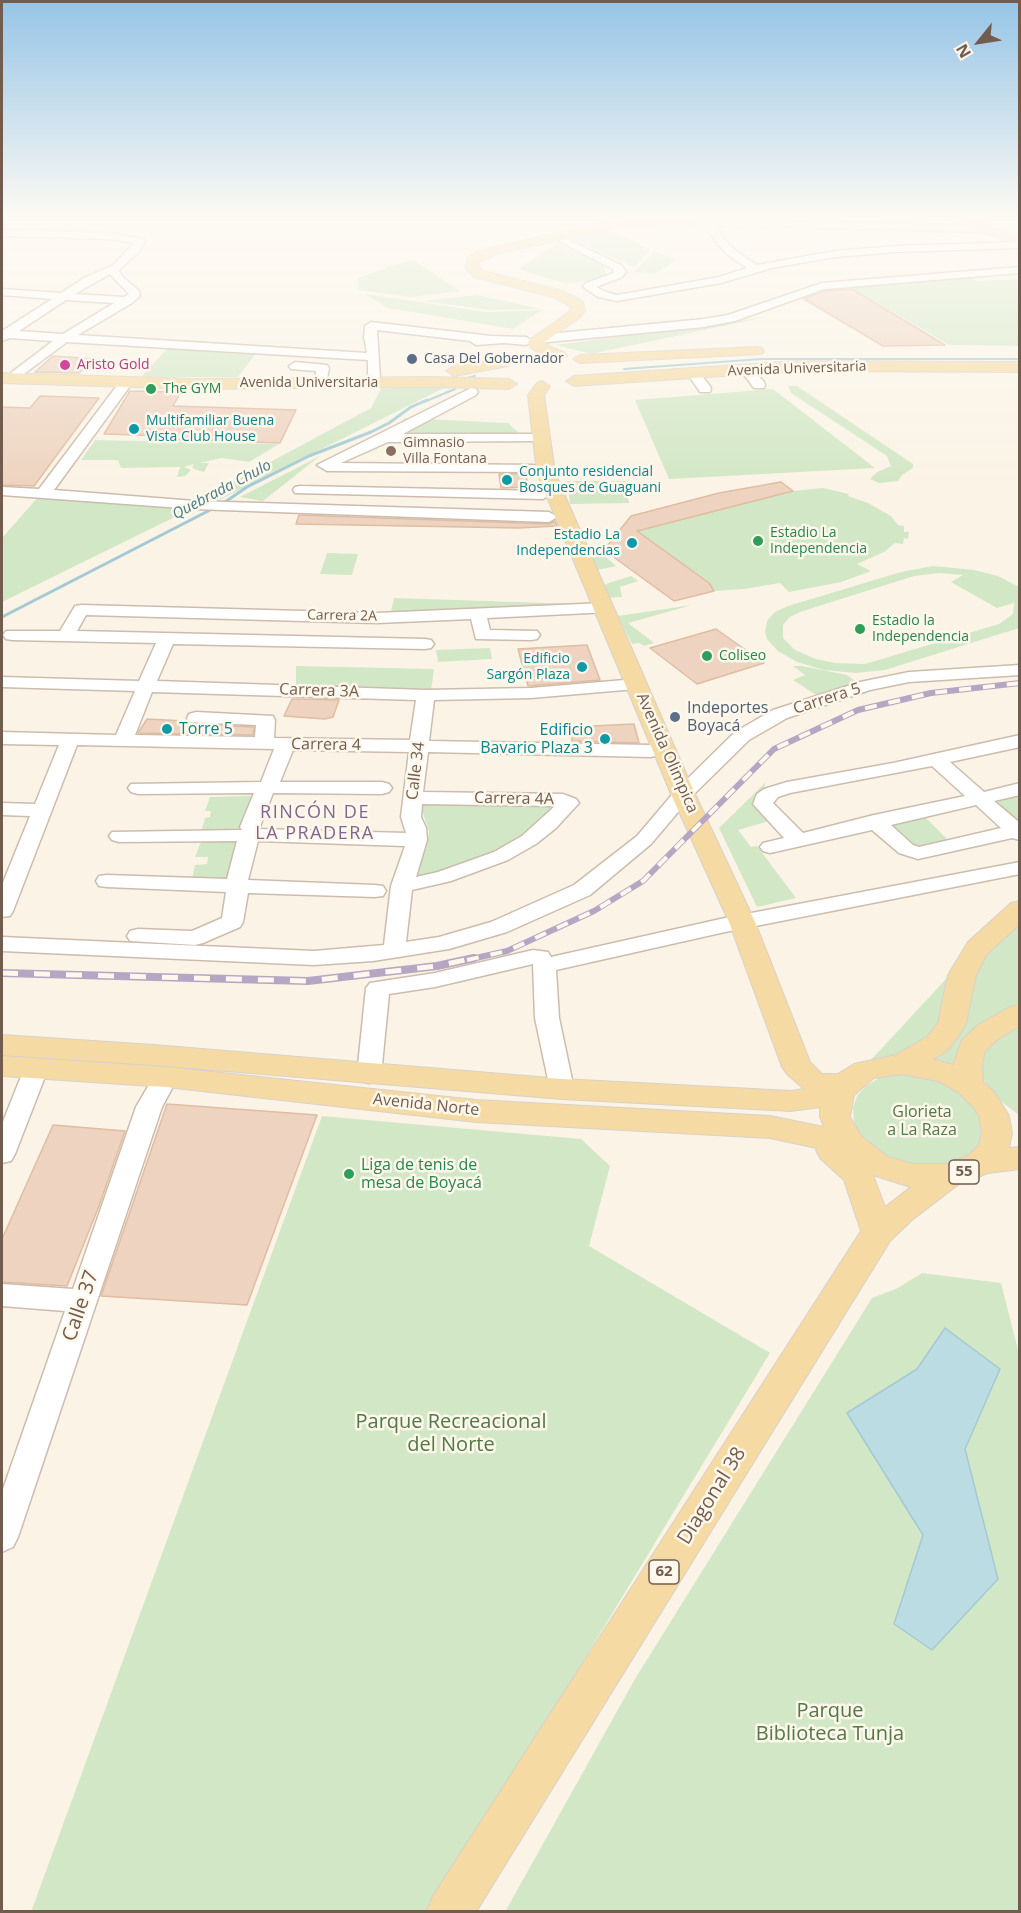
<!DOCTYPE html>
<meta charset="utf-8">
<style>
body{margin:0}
#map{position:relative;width:1021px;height:1913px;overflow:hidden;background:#fbf4e6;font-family:"Open Sans",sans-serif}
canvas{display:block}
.frame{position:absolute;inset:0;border:3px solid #725c4d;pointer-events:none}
.north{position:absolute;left:949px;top:12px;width:60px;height:60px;-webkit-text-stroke:4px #fef8ec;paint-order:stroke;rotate:240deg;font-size:16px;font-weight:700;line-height:24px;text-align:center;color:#725c4d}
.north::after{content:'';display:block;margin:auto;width:21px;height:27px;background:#725c4d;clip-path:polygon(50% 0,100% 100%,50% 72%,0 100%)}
</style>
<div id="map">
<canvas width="1021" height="1913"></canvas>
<div class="frame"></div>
<div class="north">N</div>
</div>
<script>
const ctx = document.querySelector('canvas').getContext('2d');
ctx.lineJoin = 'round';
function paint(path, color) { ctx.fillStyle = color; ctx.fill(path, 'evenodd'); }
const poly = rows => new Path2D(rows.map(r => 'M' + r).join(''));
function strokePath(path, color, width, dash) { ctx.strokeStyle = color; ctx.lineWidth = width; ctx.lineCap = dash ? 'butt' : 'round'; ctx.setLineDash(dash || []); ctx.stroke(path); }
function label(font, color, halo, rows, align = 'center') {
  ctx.font = font + ' "Open Sans",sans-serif'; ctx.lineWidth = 5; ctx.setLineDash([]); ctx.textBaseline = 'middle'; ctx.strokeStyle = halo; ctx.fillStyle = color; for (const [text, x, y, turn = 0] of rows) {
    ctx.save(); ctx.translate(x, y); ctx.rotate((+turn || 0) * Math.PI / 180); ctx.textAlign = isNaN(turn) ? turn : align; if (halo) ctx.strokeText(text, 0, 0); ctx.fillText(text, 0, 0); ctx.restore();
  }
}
paint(poly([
 [611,230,651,250,634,267,571,239],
 [557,244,603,264,607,277,567,284,518,269],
 [655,251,677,260,655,274,634,272],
 [413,260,460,291,411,297,358,290,358,278,393,265],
 [970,276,977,281,1019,279,1019,346,949,345,845,284],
 [365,294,487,312,542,310,513,329,388,308],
 [477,295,542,309,488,310,423,301],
 [766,317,591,354,555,345],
 [169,347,257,352,238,377,141,377],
 [424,386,446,387,197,511,192,504,371,408,381,389],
 [788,386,797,386,913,464,913,468,902,475,898,481,879,483,870,479,877,472,891,466,887,456,791,393],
 [773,389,875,468,669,479,635,400],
 [405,418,508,423,519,433,386,434],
 [95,440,279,444,249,462,222,458,199,463,209,463,204,472,194,469,192,467,194,464,184,467,191,470,185,476,177,477,180,467,121,468,118,460,81,460],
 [320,456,263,501,240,497],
 [567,481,625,481,629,503,570,504],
 [781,482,793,491,823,488,849,494,848,496,868,503,891,516,898,525,904,526,904,532,909,532,908,539,904,538,903,544,895,543,884,552,857,564,871,571,841,582,789,592,780,583,744,589,714,591,674,601,604,550,631,516,719,493],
 [39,496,191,509,2,602,2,538],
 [587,545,594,546,616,566,593,571,584,546],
 [327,553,358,554,352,575,320,574],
 [933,566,974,570,998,576,1019,587,1019,628,885,670,856,673,824,670,797,662,778,651,767,639,765,632,767,621,775,612,788,606,901,572],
 [939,573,963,575,951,582,997,608,1014,603,1013,614,999,624,865,664,835,663,816,659,795,650,783,638,783,625,790,617,800,612,914,576],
 [631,576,638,581,620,587,622,597,606,598,603,588,606,584],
 [394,598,577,604,576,606,390,617],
 [692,605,628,623,654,643,644,646,639,643,632,644,618,616],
 [490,648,492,659,438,662,436,650],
 [296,666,434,669,431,691,296,686],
 [793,666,802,666,847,675,857,682,816,695,793,680,805,675],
 [766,782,761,794,773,820,738,830,751,847,757,846,796,898,757,907,719,828],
 [252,796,245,826,231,832,201,832,205,818,210,817,211,811,205,811,210,797],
 [1019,796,1019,823,995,802],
 [428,803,559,805,529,834,490,855,444,871,412,877,427,844,429,832,420,804],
 [925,817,949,841,926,847,913,847,891,827,893,824],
 [231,840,240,846,230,878,220,882,192,879,195,865,207,864,208,857,195,857,201,842],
 [1019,919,1019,1007,957,1067,927,1060,969,987,985,950],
 [947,978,950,1008,921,1051,869,1062],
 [1019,1022,1019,1115,995,1097,977,1070,987,1043],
 [913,1073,950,1082,988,1113,975,1160,923,1169,886,1158,872,1147,860,1135,854,1122,853,1108,857,1096,866,1086,879,1078,895,1074],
 [322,1116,581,1139,610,1166,589,1246,770,1353,432,1911,31,1912],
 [922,1273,1001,1283,1020,1358,1019,1911,505,1912,635,1679,872,1298,898,1288]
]), '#d2e7c5');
const water = poly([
 [945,1328,1000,1369,965,1449,998,1579,932,1650,894,1624,923,1535,847,1413,917,1369,945,1328]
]);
paint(water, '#bcdce3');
strokePath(water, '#a3cad4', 1.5);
strokePath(poly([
 [624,369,761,359,1020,359],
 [463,379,475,376],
 [424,402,455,389]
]), '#a3cad4', 2);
strokePath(poly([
 [222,504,247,487,309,456,371,432,389,423,411,407,427,400],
 [2,617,214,508]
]), '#a3cad4', 3);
const building = poly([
 [852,289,945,345,883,346,804,299,824,291,852,289],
 [53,356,95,359,79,373,35,372,53,356],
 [130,391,181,392,173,406,296,410,280,443,165,439,167,436,104,434,130,391],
 [40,396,99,398,34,486,2,485,2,407,30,408,40,396],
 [499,474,526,474,528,487,501,488,499,474],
 [781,482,793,491,637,531,709,583,714,591,674,601,604,550,631,516,719,493,781,482],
 [299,515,549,524,555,521,557,526,519,528,296,524,299,515],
 [716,629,764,663,697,684,650,648,716,629],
 [587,645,600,680,528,686,518,649,587,645],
 [292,699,299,699,339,700,333,717,325,719,284,716,292,699],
 [147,719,186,721,189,724,254,727,253,735,138,733,147,719],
 [634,724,639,743,572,741,571,727,634,724],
 [167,1104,317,1115,247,1305,101,1296,167,1104],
 [53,1125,125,1131,99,1206,67,1286,2,1282,2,1239,53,1125]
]);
paint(building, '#eed4c0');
strokePath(building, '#e0bca1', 1.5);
const minor = poly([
 [712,216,716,219,983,226,988,229,983,232,716,225,723,238,736,251,757,265,835,251,896,246,1020,242,1020,248,896,252,835,257,772,268,721,283,617,301,598,297,583,287,586,283,614,273,613,269,558,241,567,239,621,265,626,272,622,277,596,287,606,292,617,295,719,277,747,268,728,255,715,241,706,225,682,224,677,221,682,218,706,219,712,216],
 [2,230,109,233,144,239,145,241,140,251,119,270,122,276,139,291,140,296,132,303,78,335,367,353,364,337,365,326,371,322,491,336,526,337,532,341,526,345,504,343,476,345,470,341,377,330,380,379,374,383,368,379,368,360,67,342,17,379,12,378,11,375,12,372,53,341,9,338,2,341,2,331,52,299,2,295,2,289,61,293,84,278,113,265,134,243,109,239,2,236,2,230],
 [110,274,129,294,124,297,75,294,110,274],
 [66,300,114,303,63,334,19,331,66,300],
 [1020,267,1020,273,824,289,735,321,704,327,538,343,532,339,538,335,704,319,728,315,822,283,1020,267],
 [295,362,327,365,329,368,327,379,321,383,316,382,316,371,291,369,289,366,295,362],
 [746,365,750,366,764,382,765,385,764,388,754,388,742,372,740,369,746,365],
 [693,369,697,370,710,386,711,389,710,392,700,392,689,376,687,373,689,370,693,369],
 [127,378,133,382,54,490,195,501,549,512,557,517,549,522,195,509,2,495,2,487,39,489,122,379,127,378],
 [471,388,476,389,478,392,476,395,403,434,532,434,539,438,537,441,388,442,341,463,533,465,538,466,540,469,538,472,327,471,317,465,471,388],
 [300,486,543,491,550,495,543,499,295,493,293,490,295,487,300,486],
 [604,603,612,608,610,612,487,618,490,630,537,631,540,635,537,639,531,640,476,639,471,619,377,623,86,615,77,631,425,639,431,640,434,644,431,648,425,649,173,644,157,681,426,690,531,688,636,679,642,680,645,684,642,688,636,689,531,698,434,700,429,741,651,745,658,747,661,751,658,755,651,757,428,752,423,792,563,794,576,799,579,803,556,828,536,844,508,860,451,881,412,890,406,942,439,937,491,922,574,885,637,836,676,790,735,732,773,710,860,682,909,672,1020,665,1020,675,909,682,870,690,787,718,749,740,690,798,651,844,590,895,507,932,449,949,373,961,314,965,2,951,2,937,314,951,384,945,391,886,405,846,258,841,248,880,375,885,383,886,386,891,383,896,375,897,248,893,243,922,240,927,203,943,195,945,130,941,127,936,130,931,138,929,192,931,222,918,226,892,107,887,99,886,96,881,99,876,107,875,227,879,237,841,119,842,112,840,109,836,112,832,242,830,240,827,254,793,138,794,131,792,128,788,131,784,261,782,274,749,77,745,13,911,10,916,2,917,2,885,30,816,2,815,2,803,35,804,59,745,2,744,2,732,116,735,135,691,2,687,2,677,139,681,156,643,12,640,6,639,3,635,6,631,60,631,75,606,81,605,377,613,604,603],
 [152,692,416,700,410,740,274,738,275,720,273,716,196,712,189,714,187,718,189,722,256,725,255,737,135,735,152,692],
 [293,750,409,752,401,817,406,833,259,829,273,793,382,794,389,792,392,788,389,784,382,782,280,782,293,750],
 [422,804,555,806,522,836,494,852,438,872,416,877,427,840,426,828,421,817,422,804],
 [1020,735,1020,747,950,762,984,792,1020,783,1020,795,994,801,1020,823,1020,840,1012,838,918,859,899,853,872,830,770,853,763,851,760,847,763,843,784,838,753,804,757,794,764,789,787,782,893,763,1020,735],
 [932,766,965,796,874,815,803,833,773,803,778,797,790,793,932,766],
 [976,805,1001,828,919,847,913,845,891,825,976,805],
 [1020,862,1020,874,725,932,556,970,559,1018,574,1089,571,1095,562,1098,553,1095,550,1089,535,1018,533,964,435,987,389,994,381,1075,378,1081,369,1083,360,1081,357,1075,366,988,370,983,435,973,533,950,548,952,551,957,725,918,1020,862],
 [36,1061,45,1063,48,1069,15,1154,11,1161,2,1163,2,1124,24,1069,27,1063,36,1061],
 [166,1069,175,1071,178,1077,162,1107,18,1537,13,1547,2,1552,2,1492,65,1311,2,1306,2,1284,73,1289,136,1107,157,1071,166,1069]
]);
const major = poly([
 [695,216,791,216,785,220,620,227,497,254,479,262,479,267,484,271,563,291,583,302,585,311,579,318,543,343,565,353,567,356,560,360,537,352,530,347,528,341,569,312,571,307,553,297,474,277,465,268,468,258,476,252,494,247,620,219,695,216],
 [959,216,973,216,987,226,1020,235,1020,243,979,232,959,216],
 [757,347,762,348,764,351,762,354,580,363,573,359,580,355,757,347],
 [503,358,511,363,508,366,454,376,446,371,454,366,503,358],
 [797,361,1020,362,1020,372,797,371,574,386,566,381,574,376,797,361],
 [2,373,195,379,433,377,509,379,517,384,509,389,433,387,195,389,2,383,2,373],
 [542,381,550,386,544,395,555,473,695,794,755,922,810,1062,822,1074,838,1074,854,1064,896,1055,927,1037,938,1023,948,975,968,942,1011,903,1020,901,1020,924,987,954,976,975,966,1023,960,1034,947,1051,933,1059,953,1065,962,1040,978,1025,1010,1007,1020,1005,1020,1026,998,1039,985,1051,982,1063,983,1082,995,1093,1009,1116,1012,1133,1009,1148,1020,1147,1020,1169,988,1173,959,1184,912,1220,890,1241,476,1912,426,1912,433,1896,861,1231,844,1180,820,1158,816,1150,817,1148,770,1138,476,1122,166,1087,2,1076,2,1056,166,1067,476,1100,770,1116,824,1127,820,1117,820,1107,791,1111,562,1099,154,1065,2,1055,2,1035,154,1045,562,1079,791,1091,804,1089,787,1074,782,1067,729,922,671,794,537,473,528,395,537,383,542,381],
 [902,1074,938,1081,958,1092,973,1107,979,1116,982,1133,979,1145,969,1155,948,1164,912,1164,888,1157,861,1136,850,1117,854,1095,874,1078,902,1074],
 [873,1175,901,1184,911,1187,885,1207,873,1175]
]);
strokePath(minor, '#ccbcad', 3);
strokePath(major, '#d8d1cd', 2);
paint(minor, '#fff');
paint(major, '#f5daa3');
const railFar1 = poly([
 [467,960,507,951,594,911,643,881,774,749,858,710,931,693,1020,683]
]);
const rail = poly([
 [2,973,308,981,437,966,474,958]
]);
strokePath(railFar1, '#b7a5c4', 6);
strokePath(rail, '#b7a5c4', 8);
strokePath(railFar1, '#fef8ec', 4, [12]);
strokePath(rail, '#fef8ec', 5, [16]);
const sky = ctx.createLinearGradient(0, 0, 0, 484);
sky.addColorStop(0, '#96c4e6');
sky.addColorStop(0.45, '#fdfaf4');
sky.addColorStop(1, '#fdfaf400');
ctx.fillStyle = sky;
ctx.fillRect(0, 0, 1021, 484);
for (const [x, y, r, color] of [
 [412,359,6,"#5c6f8a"],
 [65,365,6,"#d1479c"],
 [151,389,6,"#2e9e5b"],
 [134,429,6,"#0f9aa8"],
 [391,451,6,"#8d6e63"],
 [507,480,6,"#0f9aa8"],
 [758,541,6,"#2e9e5b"],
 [632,543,6,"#0f9aa8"],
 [860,629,6,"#2e9e5b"],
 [707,656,6,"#2e9e5b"],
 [582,667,6,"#0f9aa8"],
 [675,717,6,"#5c6f8a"],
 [167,729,6,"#0f9aa8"],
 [605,739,6,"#0f9aa8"],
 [349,1174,6,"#2e9e5b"]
]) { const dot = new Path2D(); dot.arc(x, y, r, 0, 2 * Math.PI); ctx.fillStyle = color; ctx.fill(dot); strokePath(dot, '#fef8ec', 2); }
label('14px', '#4e5e75', '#fef8ec', [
 ["Casa Del Gobernador",424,359]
], 'left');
label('14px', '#b23c85', '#fef8ec', [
 ["Aristo Gold",77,365]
], 'left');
label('14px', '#725c4d', '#fef8ec', [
 ["Avenida Universitaria",797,369,-2],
 ["Avenida Universitaria",309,383],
 ["Carrera 2A",342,616,1]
]);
label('14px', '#27864d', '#fef8ec', [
 ["The GYM",163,389],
 ["Estadio La",770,533],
 ["Independencia",770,549],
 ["Estadio la",872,621],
 ["Independencia",872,637],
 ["Coliseo",719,656]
], 'left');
label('14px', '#0d838f', '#fef8ec', [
 ["Multifamiliar Buena",146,421],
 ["Vista Club House",146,437],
 ["Conjunto residencial",519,472],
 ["Bosques de Guaguani",519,488],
 ["Estadio La",620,535,"right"],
 ["Independencias",620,551,"right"],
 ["Edificio",570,659,"right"],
 ["Sargón Plaza",570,675,"right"]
], 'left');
label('14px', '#785e54', '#fef8ec', [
 ["Gimnasio",403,443],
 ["Villa Fontana",403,459]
], 'left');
label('italic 15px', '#477884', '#fef8ec', [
 ["Quebrada Chulo",222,490,-28]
]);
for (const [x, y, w] of [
 [964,1172,30],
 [664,1572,30]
]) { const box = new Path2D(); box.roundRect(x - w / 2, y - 12, w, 24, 4.5); ctx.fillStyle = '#fef8ec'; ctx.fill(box); strokePath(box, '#725c4d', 1.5); }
label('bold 15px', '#725c4d', null, [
 ["55",964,1172],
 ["62",664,1572]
]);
label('16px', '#725c4d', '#fef8ec', [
 ["Carrera 3A",319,691,2],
 ["Carrera 5",827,699,-18],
 ["Carrera 4",326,745,1],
 ["Avenida Olimpica",667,753,66],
 ["Calle 34",416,771,-83],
 ["Carrera 4A",514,799,1],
 ["Avenida Norte",426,1105,6]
]);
label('16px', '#4e5e75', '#fef8ec', [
 ["Indeportes",687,708],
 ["Boyacá",687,726]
], 'left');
label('16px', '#0d838f', '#fef8ec', [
 ["Torre 5",179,729],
 ["Edificio",593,730,"right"],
 ["Bavario Plaza 3",593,748,"right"]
], 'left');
label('16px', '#527845', '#fef8ec', [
 ["Glorieta",922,1112],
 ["a La Raza",922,1130]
]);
label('16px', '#27864d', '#fef8ec', [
 ["Liga de tenis de",361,1165],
 ["mesa de Boyacá",361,1183]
], 'left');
ctx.letterSpacing = '1.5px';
label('18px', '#82658e', '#fef8ec', [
 ["RINCÓN DE",315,813],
 ["LA PRADERA",315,834]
]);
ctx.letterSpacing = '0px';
label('20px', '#725c4d', '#fef8ec', [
 ["Calle 37",81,1306,-71],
 ["Diagonal 38",712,1496,-58]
]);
label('20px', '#527845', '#fef8ec', [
 ["Parque Recreacional",451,1422],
 ["del Norte",451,1445],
 ["Parque",830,1711],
 ["Biblioteca Tunja",830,1734]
]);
</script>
